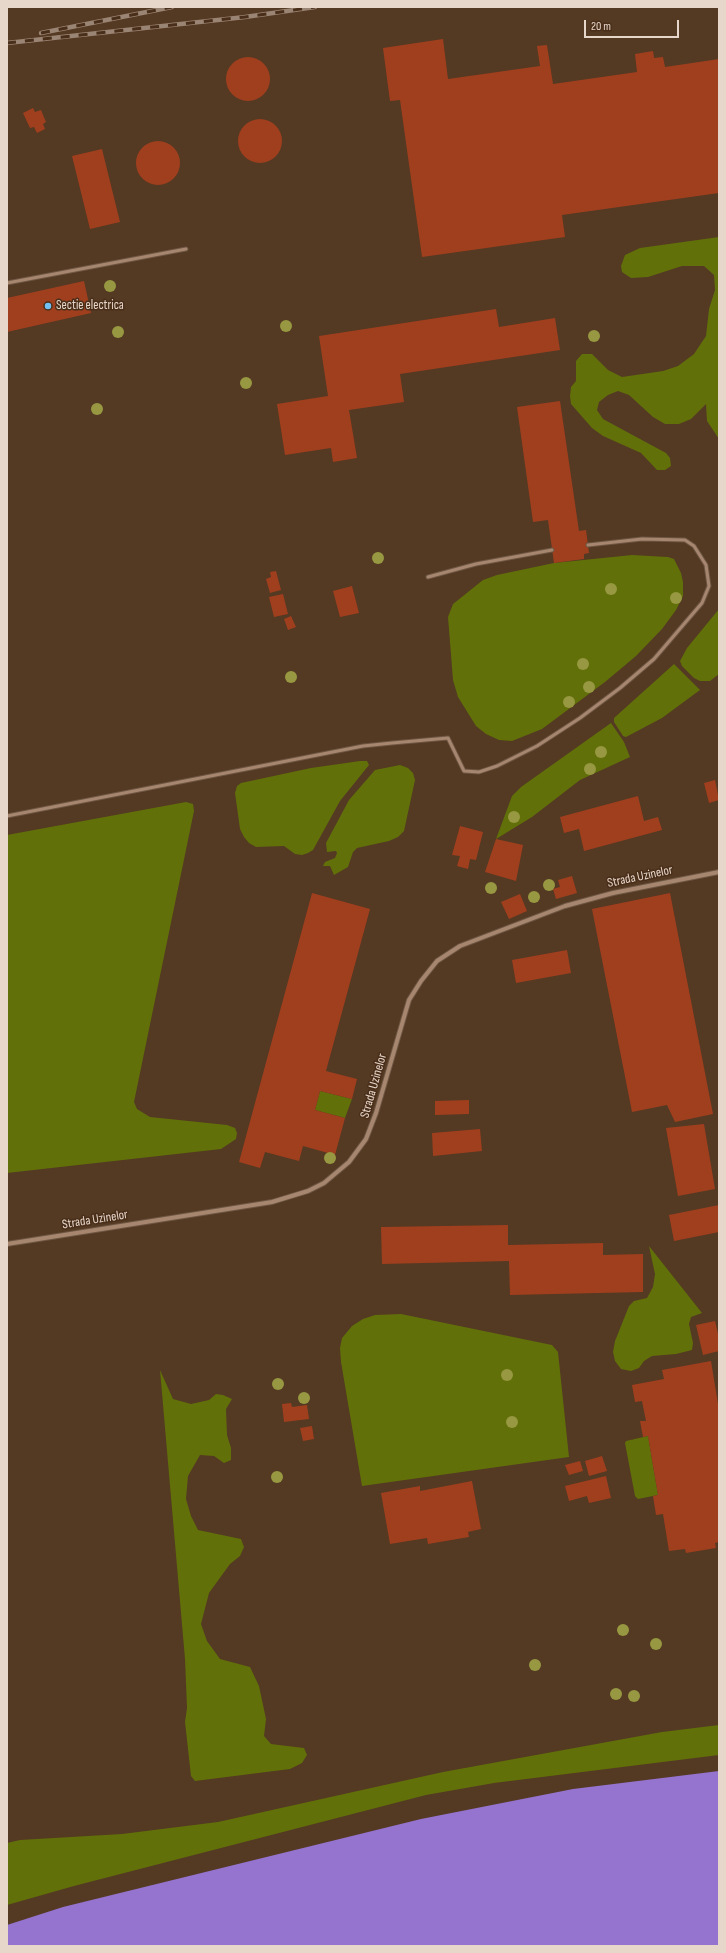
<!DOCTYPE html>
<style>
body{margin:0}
#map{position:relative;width:726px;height:1953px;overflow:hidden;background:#543923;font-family:"Sofia Sans Condensed",sans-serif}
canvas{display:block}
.frame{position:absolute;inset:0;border:8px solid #e7d6ca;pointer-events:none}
.scale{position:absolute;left:584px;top:20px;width:95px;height:18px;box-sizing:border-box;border:2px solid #e7d6ca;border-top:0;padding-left:5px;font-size:12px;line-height:14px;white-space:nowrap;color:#e7d6ca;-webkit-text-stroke:3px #492e19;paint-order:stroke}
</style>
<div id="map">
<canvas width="726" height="1953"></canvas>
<div class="frame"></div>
<div class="scale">20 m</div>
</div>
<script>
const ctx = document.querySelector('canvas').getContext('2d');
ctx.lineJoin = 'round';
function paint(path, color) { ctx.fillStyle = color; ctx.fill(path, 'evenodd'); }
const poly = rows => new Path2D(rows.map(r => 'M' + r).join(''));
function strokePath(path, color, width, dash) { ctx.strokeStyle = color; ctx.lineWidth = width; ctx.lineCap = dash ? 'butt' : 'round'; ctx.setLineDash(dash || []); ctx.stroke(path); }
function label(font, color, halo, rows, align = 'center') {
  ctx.font = font + ' "Sofia Sans Condensed",sans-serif'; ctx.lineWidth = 3; ctx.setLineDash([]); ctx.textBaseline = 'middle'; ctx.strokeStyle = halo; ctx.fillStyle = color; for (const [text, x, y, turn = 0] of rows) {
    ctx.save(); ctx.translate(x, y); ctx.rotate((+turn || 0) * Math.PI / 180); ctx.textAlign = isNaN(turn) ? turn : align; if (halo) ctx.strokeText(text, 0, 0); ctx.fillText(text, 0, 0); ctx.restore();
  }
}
paint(poly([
 [719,237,719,439,707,421,706,404,691,419,679,424,665,424,653,417,629,395,618,391,608,395,599,402,597,410,603,419,666,453,670,458,671,466,665,470,657,470,641,453,603,436,592,428,571,404,570,396,571,387,576,381,576,361,582,354,592,354,608,370,622,377,663,371,678,366,694,354,706,336,709,309,715,290,714,275,704,266,682,266,648,277,631,278,622,272,621,266,625,255,640,248],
 [632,555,668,557,674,559,681,573,683,582,683,596,676,610,662,629,636,656,605,682,542,729,512,741,499,740,486,734,476,726,458,697,453,680,448,617,453,604,483,580,497,575,554,563],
 [719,609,719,674,710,681,700,681,694,678,682,666,680,661,687,648],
 [674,664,700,690,662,718,626,737,623,736,614,722,614,718],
 [611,723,624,742,630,757,580,780,532,817,496,839,512,796,521,787],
 [360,761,367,761,369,765,340,801,313,850,308,853,302,855,295,854,284,846,256,847,249,843,244,837,240,829,235,793,237,786,241,783,311,768],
 [400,765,408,768,413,773,415,780,404,831,398,837,389,841,357,848,353,852,348,867,334,875,330,866,323,866,325,862,335,858,337,853,336,851,327,852,326,843,349,800,375,770],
 [186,802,193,804,194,811,134,1102,137,1109,150,1117,227,1125,235,1128,237,1133,236,1139,221,1149,7,1173,7,835],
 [320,1091,352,1099,345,1118,315,1110],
 [649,1246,702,1313,691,1317,689,1324,693,1343,692,1350,676,1354,652,1356,644,1361,639,1368,631,1371,621,1369,615,1361,613,1352,615,1341,629,1306,634,1301,647,1298,653,1287,655,1274],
 [401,1314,552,1345,558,1352,569,1457,362,1486,341,1362,340,1348,342,1338,352,1326,363,1319,375,1315],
 [160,1370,173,1399,191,1404,209,1400,216,1394,223,1395,232,1399,226,1409,227,1435,231,1448,231,1460,224,1463,214,1456,200,1455,188,1476,186,1499,191,1516,198,1530,241,1539,244,1547,240,1556,230,1564,209,1593,201,1624,207,1641,220,1659,250,1667,259,1686,266,1719,264,1736,271,1744,304,1748,307,1755,302,1763,290,1769,195,1781,191,1776,185,1722,187,1708,185,1659],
 [648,1436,658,1495,638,1499,635,1496,625,1443,626,1441],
 [719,1725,719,1755,494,1783,426,1795,74,1886,7,1905,7,1843,20,1840,122,1834,218,1822,443,1772,662,1732]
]), '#617009');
paint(poly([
 [719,1771,719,1946,7,1946,7,1925,63,1907,421,1819,573,1789]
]), '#9474cf');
paint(poly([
 [443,39,448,79,540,66,537,46,547,45,553,84,637,72,635,54,653,51,654,58,663,57,665,67,719,59,719,193,562,215,565,237,422,257,400,100,390,101,383,48],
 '226 79a22 22 0 1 1 44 0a22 22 0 1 1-44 0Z',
 [33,108,35,112,41,110,46,122,43,124,45,129,37,133,34,127,30,128,23,113],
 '238 141a22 22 0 1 1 44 0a22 22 0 1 1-44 0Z',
 '136 163a22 22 0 1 1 44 0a22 22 0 1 1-44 0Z',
 [102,149,120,222,90,229,72,156],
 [84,281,91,313,7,332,7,298],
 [496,309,499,327,555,318,560,350,400,374,404,402,349,410,357,458,333,462,331,448,285,455,277,404,328,396,319,336],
 [560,401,579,531,586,530,589,553,584,554,584,559,554,563,548,520,533,522,517,407],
 [276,571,281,590,270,593,266,579,271,577,270,572],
 [352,586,359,613,340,617,333,591],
 [283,594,288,614,274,617,269,597],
 [291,616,296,627,288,630,284,619],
 [715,780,719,800,709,803,704,783],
 [638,796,644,821,658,817,662,830,584,851,579,829,564,833,560,817],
 [460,826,483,832,476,860,470,859,468,869,457,866,460,856,452,855],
 [496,839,523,845,516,881,485,872],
 [572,876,577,893,556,899,553,889,560,887,558,880],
 [312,893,370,909,326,1071,357,1079,352,1099,320,1091,315,1110,345,1118,335,1155,303,1146,299,1161,265,1152,260,1168,239,1162],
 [670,893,713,1114,675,1122,667,1105,632,1112,592,909],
 [520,894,527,911,509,919,501,902],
 [567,950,571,973,516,983,512,960],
 [469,1100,469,1114,435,1115,435,1101],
 [704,1124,715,1189,678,1196,666,1128],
 [480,1129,482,1151,433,1156,432,1133],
 [719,1205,719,1232,674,1241,669,1215],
 [508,1225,508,1245,603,1243,603,1255,643,1254,643,1292,510,1295,509,1261,382,1264,381,1227],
 [715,1321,719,1338,719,1351,703,1355,696,1325],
 [711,1361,719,1410,719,1542,715,1543,716,1548,686,1553,685,1549,669,1551,663,1514,656,1515,653,1496,658,1495,648,1436,643,1437,640,1421,646,1421,642,1401,635,1402,632,1385,664,1379,662,1370],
 [291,1403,292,1407,307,1405,309,1419,284,1422,282,1404],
 [312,1426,314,1439,303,1441,300,1428],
 [602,1456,607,1471,589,1476,585,1461],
 [580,1461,583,1471,569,1475,565,1465],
 [606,1476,611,1498,589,1503,587,1496,569,1501,565,1486],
 [472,1481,481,1529,468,1532,469,1537,428,1544,427,1538,390,1544,381,1493,420,1486,420,1491]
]), '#a03f1e');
const lane = poly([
 [7,283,186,249],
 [428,577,476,564,552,550],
 [7,816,363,746,392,743,448,738,464,771,479,772,497,766,537,746,580,718,620,688,654,659,702,603,709,586,706,565,694,546,685,540,642,539,588,545]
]);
const street = poly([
 [7,1244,272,1202,308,1191,324,1183,349,1162,366,1139,376,1113,409,1000,421,981,437,961,460,946,565,906,613,893,719,872]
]);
strokePath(lane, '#6d5643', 5);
strokePath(street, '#6d5643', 6);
strokePath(lane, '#a6866e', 3);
strokePath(street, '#a6866e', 4);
const rail = poly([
 [41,33,172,7],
 [7,43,245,17,315,7]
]);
strokePath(rail, '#9a8473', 4.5);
strokePath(rail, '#492e19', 3, [9]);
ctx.fillStyle = '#979841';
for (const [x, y] of [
 [110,286],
 [286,326],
 [118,332],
 [594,336],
 [246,383],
 [97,409],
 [378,558],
 [611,589],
 [676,598],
 [583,664],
 [291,677],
 [589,687],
 [569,702],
 [601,752],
 [590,769],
 [514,817],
 [549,885],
 [491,888],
 [534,897],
 [330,1158],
 [507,1375],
 [278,1384],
 [304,1398],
 [512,1422],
 [277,1477],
 [623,1630],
 [656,1644],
 [535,1665],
 [616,1694],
 [634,1696]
]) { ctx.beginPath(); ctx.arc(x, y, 6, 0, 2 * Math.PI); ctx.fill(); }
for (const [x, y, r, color] of [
 [48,306,4,"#71c1f5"]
]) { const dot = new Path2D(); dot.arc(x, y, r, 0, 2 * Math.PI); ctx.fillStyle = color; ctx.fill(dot); strokePath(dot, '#492e19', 1.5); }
label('13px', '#e7d6ca', '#492e19', [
 ["Sectie electrica",56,306]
], 'left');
label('13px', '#e7d6ca', '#492e19', [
 ["Strada Uzinelor",640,877,-12],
 ["Strada Uzinelor",374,1086,-74],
 ["Strada Uzinelor",95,1220,-9]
]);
</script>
